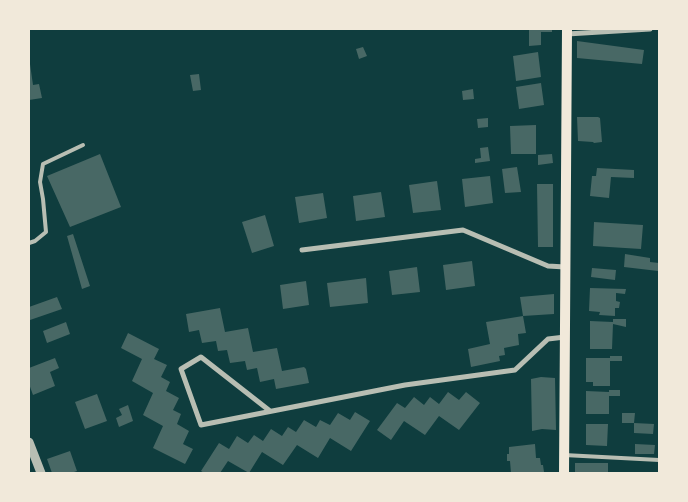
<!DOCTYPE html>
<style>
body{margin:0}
#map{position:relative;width:688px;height:502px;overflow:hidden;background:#0f3d3e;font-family:"IBM Plex Sans",sans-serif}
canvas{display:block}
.frame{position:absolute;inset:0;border:30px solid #f1e9da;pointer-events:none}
</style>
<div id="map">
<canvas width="688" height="502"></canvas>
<div class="frame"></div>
</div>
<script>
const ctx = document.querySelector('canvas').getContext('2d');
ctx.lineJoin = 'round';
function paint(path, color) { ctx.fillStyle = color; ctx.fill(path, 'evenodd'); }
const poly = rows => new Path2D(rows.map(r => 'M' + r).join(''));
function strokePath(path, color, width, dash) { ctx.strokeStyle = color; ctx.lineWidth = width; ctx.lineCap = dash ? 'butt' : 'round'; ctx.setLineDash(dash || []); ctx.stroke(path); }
paint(poly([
 [529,29,552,29,552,32,541,32,541,45,529,46],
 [577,41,644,50,642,64,577,58],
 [363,47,367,56,359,59,356,49],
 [538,52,541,77,516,81,513,56],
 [30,64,33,85,39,84,42,98,29,100],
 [199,74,201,90,193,91,190,75],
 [541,83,544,105,519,109,516,87],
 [473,89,474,99,463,100,462,91],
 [577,117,598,117,600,118,602,142,594,143,593,142,578,141],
 [488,118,488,127,478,128,477,119],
 [536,125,536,154,511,154,510,126],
 [488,147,490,161,475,163,475,159,481,158,480,148],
 [100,154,121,207,70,227,47,176],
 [552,154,553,163,538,165,538,155],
 [517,167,521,192,505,193,502,169],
 [597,168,634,170,634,178,611,177,609,198,590,196,592,176,596,176],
 [490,176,493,203,465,207,462,179],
 [437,181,441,210,413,213,409,185],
 [537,184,553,184,553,247,538,247],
 [381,192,385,217,356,221,353,196],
 [323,193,327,218,299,223,295,197],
 [265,215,274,246,252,253,242,222],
 [594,222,643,225,641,249,593,246],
 [73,234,90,286,82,289,67,236],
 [625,254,650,258,650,262,659,263,658,271,624,267],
 [472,261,475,286,446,290,443,265],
 [417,267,420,292,392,295,389,271],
 [592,268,616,270,615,280,591,277],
 [366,278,368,303,330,307,327,283],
 [306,281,309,305,283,309,280,285],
 [590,288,626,289,625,294,616,293,616,301,620,302,619,308,615,308,615,316,599,315,600,312,589,311],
 [554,294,554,314,523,316,526,333,518,334,519,345,504,348,505,355,499,356,500,361,471,367,468,349,490,344,486,322,523,316,520,297],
 [57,297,62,309,30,320,29,307],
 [220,308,225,332,248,328,253,352,277,348,282,371,304,367,306,369,309,383,276,389,274,379,260,382,257,368,247,370,245,361,230,363,227,350,218,351,216,341,202,343,199,330,189,332,186,314],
 [613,319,626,319,626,327,613,324,612,349,590,349,590,321,613,322],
 [66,322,70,334,47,343,43,331],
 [128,333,159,349,154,359,167,365,161,377,170,382,166,391,179,398,173,410,181,414,177,424,189,431,183,444,193,449,185,464,153,448,163,426,143,415,153,393,132,381,142,359,121,348],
 [610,356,622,356,622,361,610,361,610,386,593,386,593,382,586,382,586,358,610,358],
 [55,358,59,368,50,372,55,386,33,395,29,384,29,368],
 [541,377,555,378,556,430,542,429,532,431,531,379],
 [609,390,620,390,620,396,609,396,609,414,586,414,586,391,609,392],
 [448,392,459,400,466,392,480,403,459,430,439,416,425,435,404,421,391,440,377,430,397,403,405,408,414,397,424,405,430,397,439,404],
 [97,394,107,421,85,429,75,402],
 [128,405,133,421,119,427,116,418,122,415,119,409],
 [355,412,370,421,351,451,330,438,318,458,297,445,283,465,262,452,249,473,228,461,220,473,204,473,201,471,219,443,229,449,237,436,248,443,254,435,263,441,271,429,282,436,288,427,296,432,304,420,316,427,320,420,330,425,338,413,350,420],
 [622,413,635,413,634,423,654,424,653,434,634,433,634,423,622,423],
 [586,424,608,424,607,446,586,445],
 [535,444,536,458,540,458,541,465,543,465,544,472,511,473,510,461,507,461,507,454,509,454,509,447],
 [635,444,655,445,654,454,635,454],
 [70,451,77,471,71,473,52,473,47,459],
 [575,463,608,463,608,473,575,473]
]), '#486865');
strokePath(poly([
 [29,243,35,241,46,232,43,199,40,182,43,164,83,145],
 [564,455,659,460]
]), '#b8beb3', 4);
strokePath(poly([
 [567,34,650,29],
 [302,250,463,230,548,266,565,267],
 [270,411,201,357,181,369,201,425,405,385,515,370,548,339,565,337]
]), '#b8beb3', 5);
strokePath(poly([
 [29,442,41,473]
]), '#b8beb3', 9);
strokePath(poly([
 [564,473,567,29]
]), '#f1e9da', 10);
</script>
